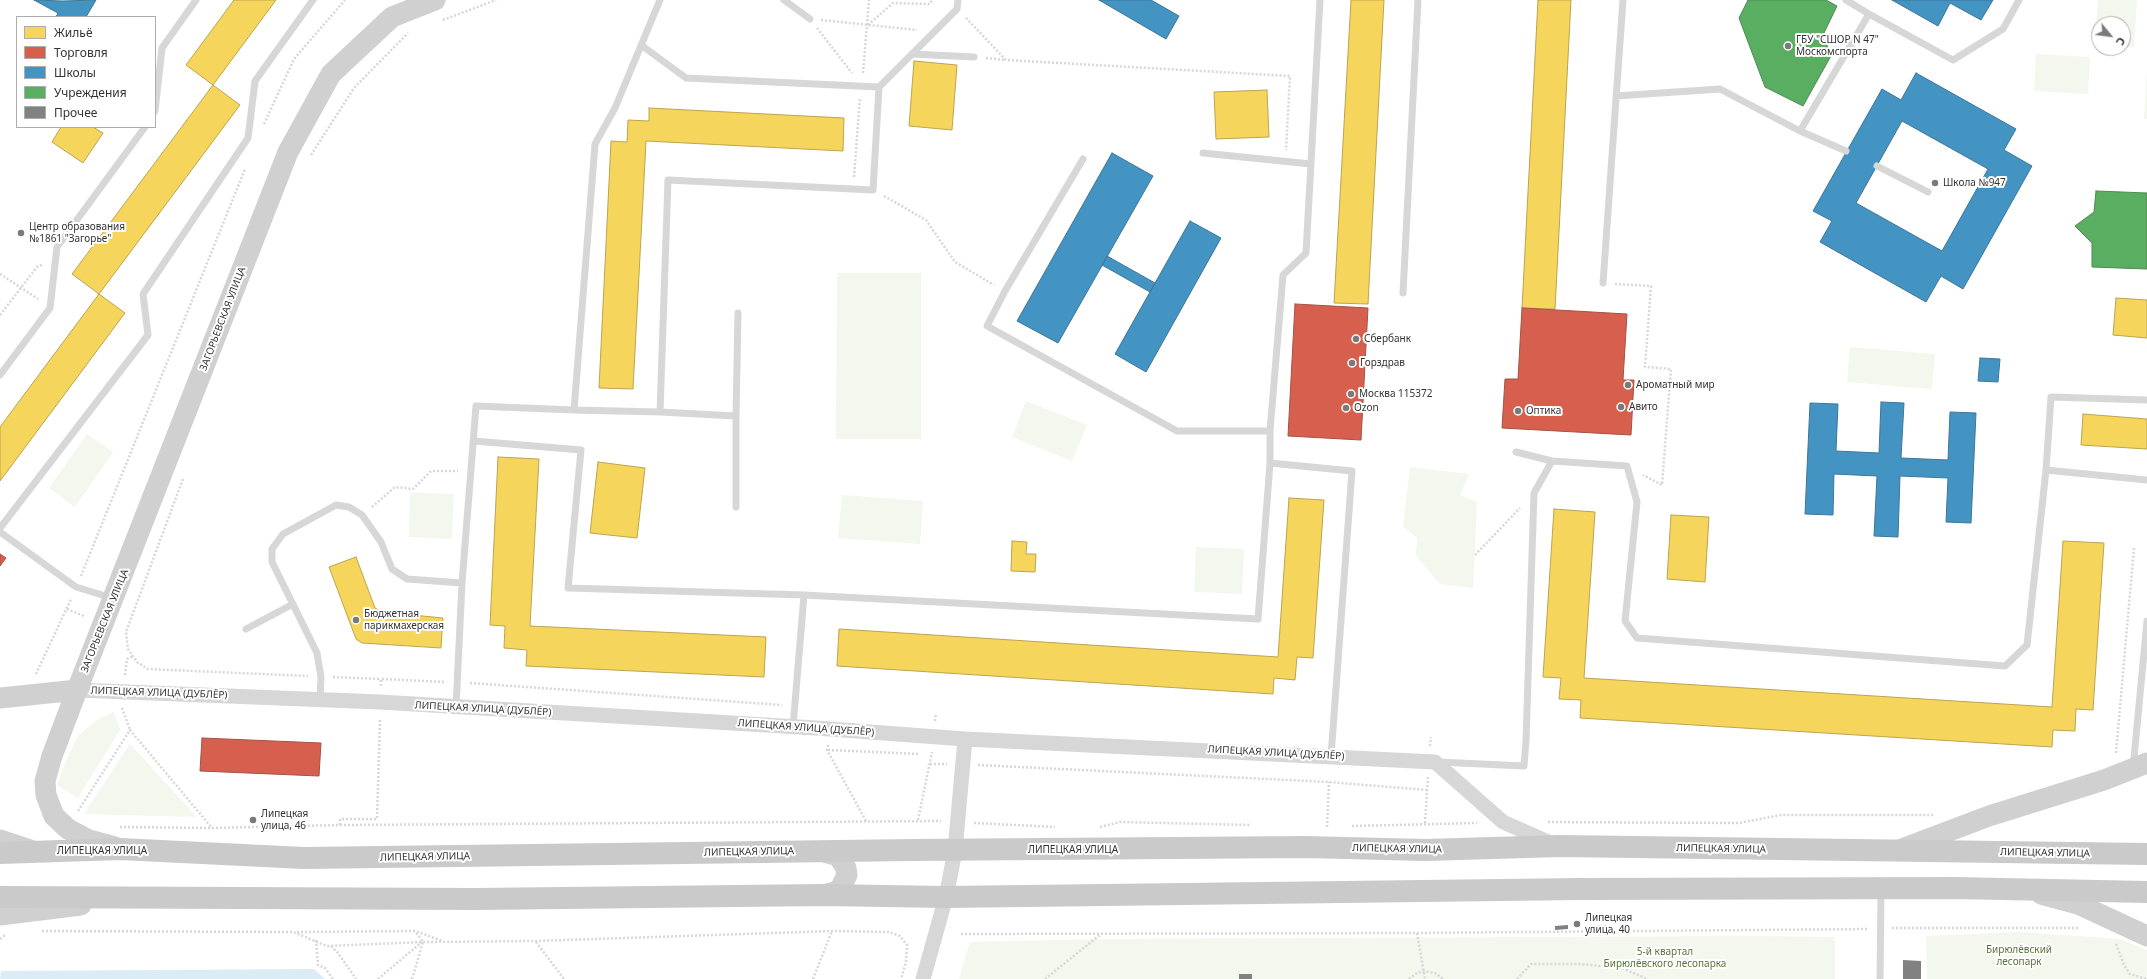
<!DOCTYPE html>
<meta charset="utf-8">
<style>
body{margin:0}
#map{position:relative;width:2147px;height:979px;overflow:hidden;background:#fff;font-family:"Noto Sans",sans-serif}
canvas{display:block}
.legend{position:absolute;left:16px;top:16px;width:140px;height:112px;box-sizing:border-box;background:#fff;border:1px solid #adadad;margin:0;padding:5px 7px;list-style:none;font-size:12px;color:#333}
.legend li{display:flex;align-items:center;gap:8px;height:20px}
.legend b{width:20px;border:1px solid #adadad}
.north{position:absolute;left:2091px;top:16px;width:40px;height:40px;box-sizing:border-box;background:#fff;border:1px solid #adadad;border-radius:50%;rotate:119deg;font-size:11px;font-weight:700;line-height:16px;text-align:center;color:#333}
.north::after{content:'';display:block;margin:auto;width:14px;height:18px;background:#7a7a7a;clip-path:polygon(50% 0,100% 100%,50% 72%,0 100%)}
</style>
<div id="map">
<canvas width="2147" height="979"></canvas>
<ul class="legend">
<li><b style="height:11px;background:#f6d55c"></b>Жильё</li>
<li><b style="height:11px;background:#d6604d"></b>Торговля</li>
<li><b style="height:11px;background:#4393c3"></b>Школы</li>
<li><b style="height:11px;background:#5aae61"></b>Учреждения</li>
<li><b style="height:11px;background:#818181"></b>Прочее</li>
</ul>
<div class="north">С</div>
</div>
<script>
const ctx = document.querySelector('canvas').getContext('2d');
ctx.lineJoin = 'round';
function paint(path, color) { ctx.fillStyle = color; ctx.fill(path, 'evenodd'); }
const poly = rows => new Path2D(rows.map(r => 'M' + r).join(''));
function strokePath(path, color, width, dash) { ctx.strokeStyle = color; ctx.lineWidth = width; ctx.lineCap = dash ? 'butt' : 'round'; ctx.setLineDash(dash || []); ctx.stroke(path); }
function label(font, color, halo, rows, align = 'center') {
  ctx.font = font + ' "Noto Sans",sans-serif'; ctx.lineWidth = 4; ctx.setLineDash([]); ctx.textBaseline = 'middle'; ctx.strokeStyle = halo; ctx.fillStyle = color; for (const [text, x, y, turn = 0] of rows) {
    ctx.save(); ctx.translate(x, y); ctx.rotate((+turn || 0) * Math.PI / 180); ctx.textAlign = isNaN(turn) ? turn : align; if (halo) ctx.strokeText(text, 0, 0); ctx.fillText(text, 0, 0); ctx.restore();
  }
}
paint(poly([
 [2098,0,2137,0,2134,47,2123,47,2123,24,2099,24,2099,45,2095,45],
 [2036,54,2090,57,2088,94,2034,91],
 [2147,69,2147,119,2144,119],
 [837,273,921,273,921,439,836,439],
 [1850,347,1935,354,1932,389,1847,382],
 [1026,401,1087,425,1072,461,1012,437],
 [87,434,113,452,75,507,49,488],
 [1410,467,1469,474,1460,495,1477,502,1473,588,1440,584,1416,556,1417,538,1403,526],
 [410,493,454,494,452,539,409,537],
 [842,495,923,501,920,544,838,538],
 [1196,547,1244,549,1242,594,1194,592],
 [114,712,120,730,78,798,57,785,67,759,78,736,97,720],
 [130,744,197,817,84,814],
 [2019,932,2120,939,2147,950,2147,979,1927,979,1926,936],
 [1754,936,1835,937,1835,979,959,979,970,942,1106,939]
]), '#f3f7ee');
paint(poly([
 [314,969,325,979,0,979,1,971]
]), '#dbecf5');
const homes = poly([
 [234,0,276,0,213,85,186,65,234,0],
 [1351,0,1384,0,1368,304,1334,303,1351,0],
 [1538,0,1571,0,1555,309,1522,308,1538,0],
 [914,61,957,65,952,130,909,126,914,61],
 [213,85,240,105,99,294,72,274,213,85],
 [1267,90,1269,137,1216,139,1214,92,1267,90],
 [649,108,844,118,843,151,646,141,633,389,599,388,611,141,627,142,628,120,649,121,649,108],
 [61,127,93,127,103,133,83,163,52,142,61,127],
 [99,294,125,313,0,481,0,427,99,294],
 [2116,298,2147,300,2147,338,2113,335,2116,298],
 [2083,414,2147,419,2147,449,2081,445,2083,414],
 [498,457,539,459,530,626,766,637,764,677,526,666,527,650,504,648,505,626,490,625,498,457],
 [598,462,645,468,637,538,590,533,598,462],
 [1289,498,1324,500,1313,658,1297,657,1295,680,1274,678,1273,694,837,666,839,629,1278,657,1289,498],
 [1554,509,1595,512,1584,678,2052,707,2063,541,2104,543,2093,710,2076,709,2075,731,2053,730,2052,747,1580,718,1581,700,1559,699,1561,678,1543,677,1554,509],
 [1671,515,1709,517,1705,582,1667,579,1671,515],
 [1012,541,1027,542,1026,554,1036,554,1035,572,1011,571,1012,541],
 [356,557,375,608,382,612,443,618,441,648,362,643,356,639,329,567,356,557]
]);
paint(homes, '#f6d55c');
strokePath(homes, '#bca450', 1);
const shops = poly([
 [1295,304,1368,308,1361,440,1288,436,1295,304],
 [1522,308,1627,314,1623,380,1634,380,1631,435,1502,428,1505,379,1518,379,1522,308],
 [0,554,6,558,0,566,0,554],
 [202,738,321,743,319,776,200,771,202,738]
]);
paint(shops, '#d6604d');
strokePath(shops, '#a55245', 1);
const schools = poly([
 [34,0,63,1,96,0,86,17,56,17,58,13,34,0],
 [1099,0,1151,0,1179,16,1166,39,1099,0],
 [1892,0,1993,0,1981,20,1950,3,1938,26,1892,0],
 [1916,73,2016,129,2004,150,2032,166,1963,289,1941,276,1926,302,1820,242,1832,221,1813,211,1882,89,1901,100,1916,73],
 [1902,121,1988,169,1942,251,1856,203,1902,121],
 [1112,153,1153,176,1058,343,1017,321,1112,153],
 [1190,221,1221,238,1146,372,1115,354,1190,221],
 [1107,256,1155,283,1150,292,1102,265,1107,256],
 [1980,358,2000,359,1998,382,1978,381,1980,358],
 [1881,402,1904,403,1901,458,1948,460,1950,412,1976,413,1971,523,1946,522,1948,478,1900,476,1898,537,1874,536,1877,476,1834,474,1833,515,1805,514,1810,403,1838,404,1836,451,1879,453,1881,402]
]);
paint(schools, '#4393c3');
strokePath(schools, '#3e7698', 1);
const public = poly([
 [1748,0,1826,0,1837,6,1822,37,1832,54,1803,106,1765,87,1739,18,1748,0],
 [2096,191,2147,193,2147,269,2092,267,2092,243,2075,226,2094,212,2096,191]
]);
paint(public, '#5aae61');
strokePath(public, '#4e8953', 1);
paint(poly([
 [1568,925,1568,929,1555,930,1555,926],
 [1594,925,1607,925,1607,928,1594,929],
 [1903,960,1921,961,1921,979,1903,979],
 [1239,974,1252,974,1252,979,1239,979]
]), '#818181');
strokePath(poly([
 [966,18,1006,60,1290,76,1286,150],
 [443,20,496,0],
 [821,20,917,30],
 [868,25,893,3,930,4,932,0],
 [817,28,852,73],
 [986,58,1005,60],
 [863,73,869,0],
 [264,124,294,59,345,0],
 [311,155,354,88,408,33],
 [854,177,860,98],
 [884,196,926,220,955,262,994,285],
 [0,274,38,299],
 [1615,284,1651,286,1645,367,1671,369,1662,485,1643,475],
 [0,315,37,267,42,265],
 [183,479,126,632,128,649,137,662,148,669,308,676],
 [372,507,395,487,413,489,431,471,458,471],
 [1475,555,1520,508],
 [81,576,245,169],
 [67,609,84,616],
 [36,674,71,599],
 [125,675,127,659,133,656],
 [333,677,381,679],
 [470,683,782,705],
 [381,686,381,679,445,682],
 [122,708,130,730],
 [935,721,936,713],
 [828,745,827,750,866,821],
 [1430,746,1431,737],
 [828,750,919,754],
 [2116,753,2134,548],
 [930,764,947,764],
 [978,765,1329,782,1427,790],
 [78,811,130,730,212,828,340,825,941,821],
 [918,820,932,752],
 [1548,822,1739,823,1781,815,1933,815],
 [974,823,1055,827],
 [1425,823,1428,777],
 [340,825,340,819,377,819,380,719],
 [1352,826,1477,823],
 [120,827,212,828],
 [1100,827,1120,822,1250,825],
 [1327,827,1329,782],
 [1892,928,2079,928],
 [42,931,293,932,327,946,423,942,536,941,832,931,889,932,900,936,907,945,906,962,901,979],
 [297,932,415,931,443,941],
 [1417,933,1425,979],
 [961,934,1413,933,1869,929],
 [0,939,5,935],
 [316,940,318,965,325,968,333,979],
 [536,942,564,979],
 [2116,944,2124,965,2130,974,2146,979],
 [331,946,338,953,356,979],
 [378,979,422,942],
 [412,979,423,942,415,931],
 [813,979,832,931],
 [1045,979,1101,934],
 [1409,979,1417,973,1424,971,1435,973,1443,979],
 [1517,979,1531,964,1580,964,1622,968,1647,979]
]), '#d7d7d7', 2.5, [2, 2]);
strokePath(poly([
 [784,0,810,19],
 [1869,14,1953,60,2003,29,2019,0],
 [641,45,686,78,879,87],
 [912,54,974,57],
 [1616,96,1720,89,1800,131,1846,151],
 [155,111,162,48,196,0],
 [1800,131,1869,14,1846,0],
 [1203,153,1311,164],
 [1083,159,1005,291,987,326,1177,431,1270,431],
 [1877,166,1928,192],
 [1603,283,1623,0],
 [1403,293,1418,0],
 [0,375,50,308,57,247,145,127],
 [574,410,660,412,668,180,873,190,879,87,957,9,958,0],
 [660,412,736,416,736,507],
 [736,416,738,313],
 [474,441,581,450,568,588,804,595,793,727],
 [1516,452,1552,461],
 [1270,463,1270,431,1283,275,1306,253,1320,0],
 [2046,470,2051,397,2147,400],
 [0,528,148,335,143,294,248,138,255,81,313,0],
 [0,532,76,587,112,598],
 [804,595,1258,619,1270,463,1352,471,1331,756],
 [246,629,293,604],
 [320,699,321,677,317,653,272,562,272,549,283,534,336,505,349,507,362,515,381,542,392,569,407,579,462,583],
 [456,707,462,583,476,406,574,410,595,144,615,108,660,0],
 [1438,762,1524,766,1526,741,1534,493,1552,461,1627,466,1637,502,1625,621,1637,638,2005,666,2027,645,2046,470,2147,480],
 [2136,765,2134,758,2147,621],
 [1880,979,1881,891]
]), '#d7d7d7', 7);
strokePath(poly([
 [77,690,380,702,816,728,965,739,1435,762,1503,822,1553,844],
 [923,979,946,897,955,851,965,739]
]), '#d7d7d7', 15);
strokePath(poly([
 [0,698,77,690],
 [0,840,33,851],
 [115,847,89,840,68,829,54,816,46,795,45,781,52,756,77,690,288,152,331,74,392,17,435,0],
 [1899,850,1989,816,2104,780,2147,763],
 [2041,894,2078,904,2147,936],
 [824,895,835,892,840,889,847,875,846,868,838,856,824,852],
 [0,915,81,905]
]), '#d0d0d0', 21);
strokePath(poly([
 [0,853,120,849,304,858,913,850,1305,847,1425,850,1560,846,2147,854],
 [0,897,476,899,824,895,946,897,1580,889,1954,888,2147,892]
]), '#cacaca', 22);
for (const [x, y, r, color] of [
 [1788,46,4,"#7a7a7a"],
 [1935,183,4,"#7a7a7a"],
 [21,233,4,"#7a7a7a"],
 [1356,339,4,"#7a7a7a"],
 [1352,363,4,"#7a7a7a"],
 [1628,385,4,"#7a7a7a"],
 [1351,394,4,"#7a7a7a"],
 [1621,407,4,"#7a7a7a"],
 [1346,408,4,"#7a7a7a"],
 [1518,411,4,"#7a7a7a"],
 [356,620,4,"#7a7a7a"],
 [253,820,4,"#7a7a7a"],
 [1577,924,4,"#7a7a7a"]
]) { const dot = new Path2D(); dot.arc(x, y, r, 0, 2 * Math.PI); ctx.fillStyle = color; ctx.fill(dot); strokePath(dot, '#fff', 1.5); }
label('10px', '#333', '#fff', [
 ["ГБУ \"СШОР N 47\"",1796,40],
 ["Москомспорта",1796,52],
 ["Школа №947",1943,183],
 ["Центр образования",29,227],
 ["№1861 \"Загорье\"",29,239],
 ["Сбербанк",1364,339],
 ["Горздрав",1360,363],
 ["Ароматный мир",1636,385],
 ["Москва 115372",1359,394],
 ["Авито",1629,407],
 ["Ozon",1354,408],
 ["Оптика",1526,411],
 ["Бюджетная",364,614],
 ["парикмахерская",364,626],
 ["Липецкая",261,814],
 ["улица, 46",261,826],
 ["Липецкая",1585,918],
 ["улица, 40",1585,930]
], 'left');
label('10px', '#333', '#fff', [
 ["ЗАГОРЬЕВСКАЯ УЛИЦА",223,319,-69],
 ["ЗАГОРЬЕВСКАЯ УЛИЦА",105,621,-68],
 ["ЛИПЕЦКАЯ УЛИЦА (ДУБЛЁР)",159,693,2],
 ["ЛИПЕЦКАЯ УЛИЦА (ДУБЛЁР)",483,709,3],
 ["ЛИПЕЦКАЯ УЛИЦА (ДУБЛЁР)",806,728,4],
 ["ЛИПЕЦКАЯ УЛИЦА (ДУБЛЁР)",1276,753,3],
 ["ЛИПЕЦКАЯ УЛИЦА",1397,849,1],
 ["ЛИПЕЦКАЯ УЛИЦА",1721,849,1],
 ["ЛИПЕЦКАЯ УЛИЦА",1073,850],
 ["ЛИПЕЦКАЯ УЛИЦА",102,851],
 ["ЛИПЕЦКАЯ УЛИЦА",749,852,-1],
 ["ЛИПЕЦКАЯ УЛИЦА",2045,853,1],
 ["ЛИПЕЦКАЯ УЛИЦА",425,857,-1]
]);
label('10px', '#58743a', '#fff', [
 ["Бирюлёвский",2019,950],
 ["лесопарк",2019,962],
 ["5-й квартал",1665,952],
 ["Бирюлёвского лесопарка",1665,964]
]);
</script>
